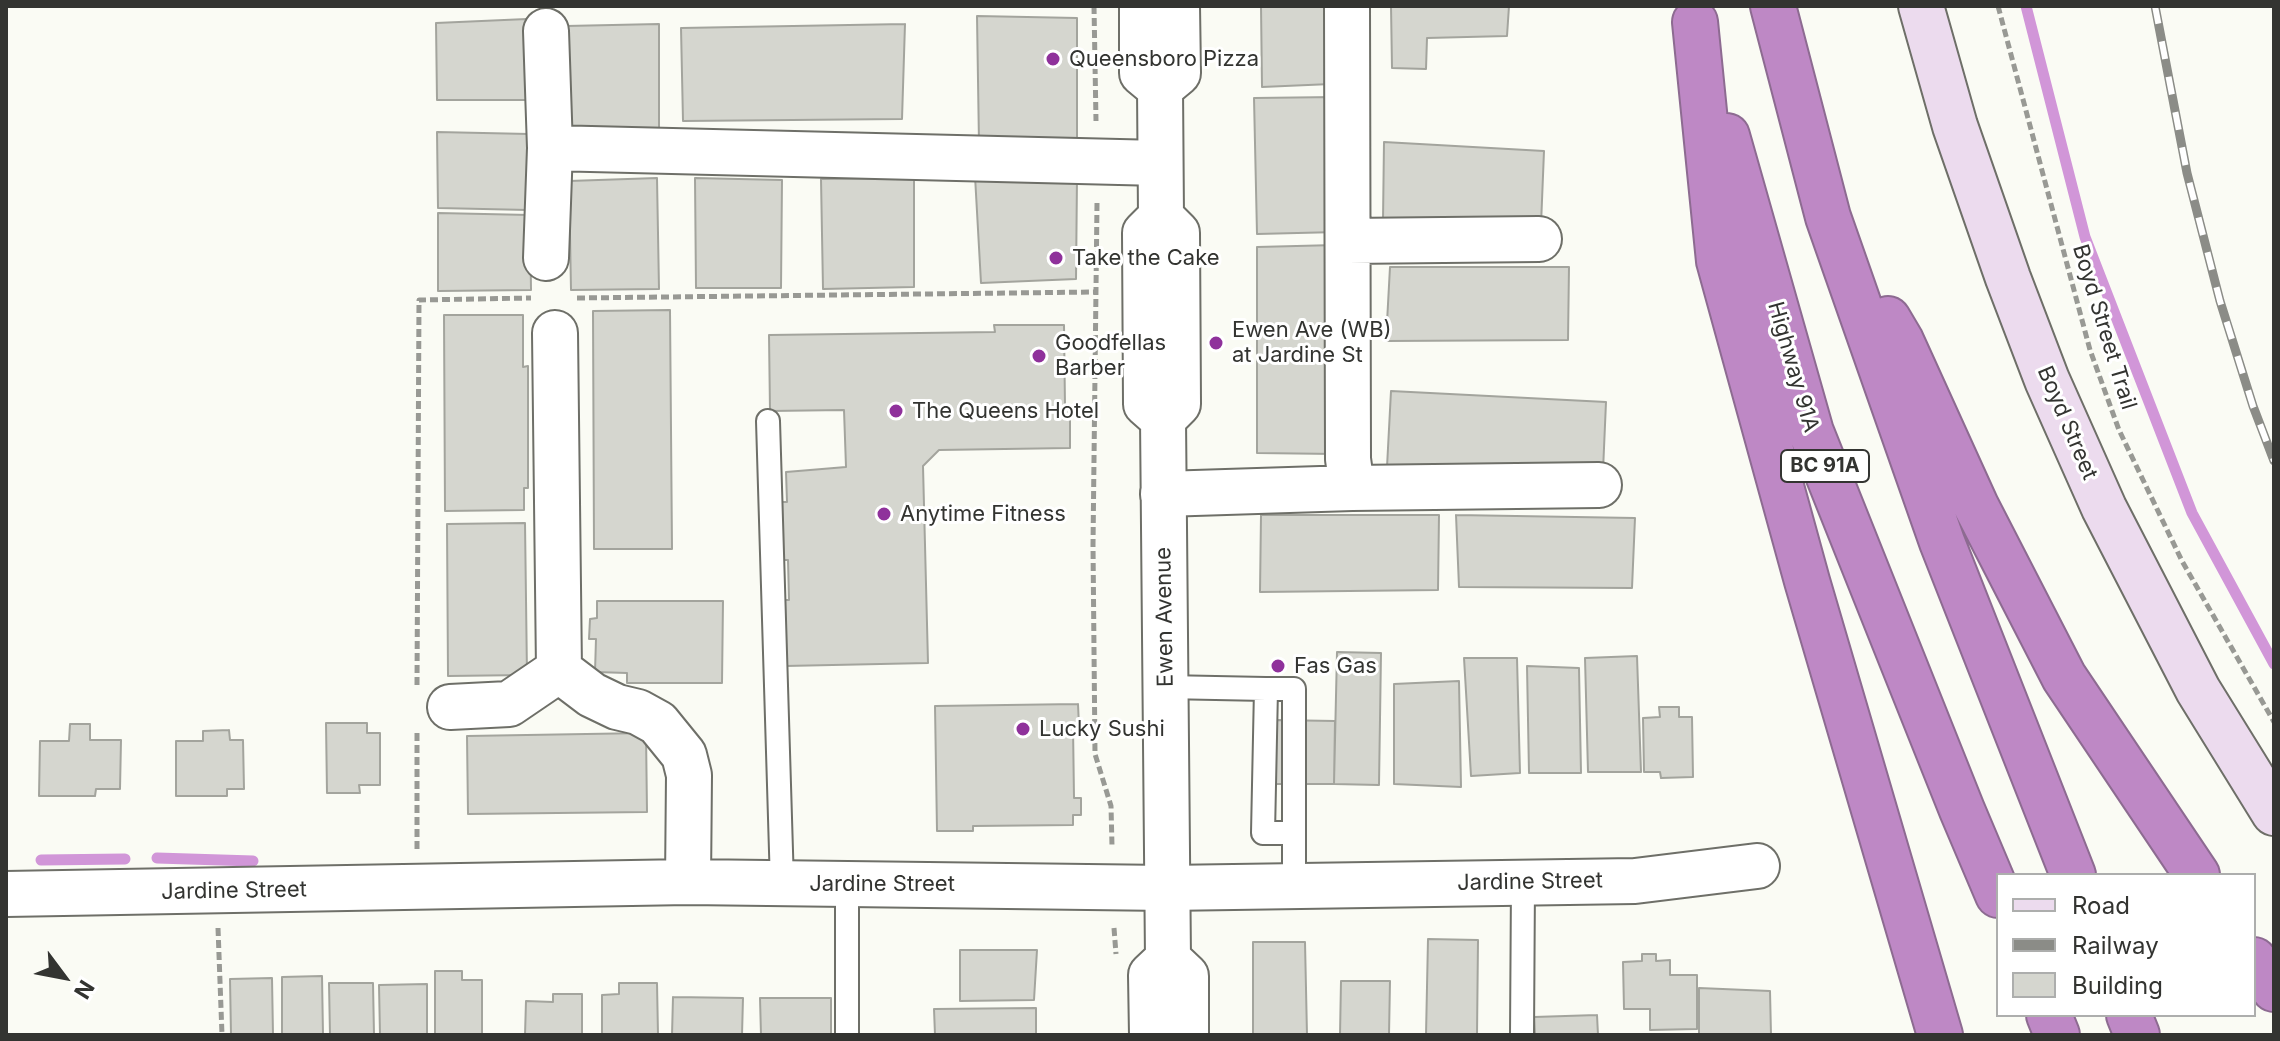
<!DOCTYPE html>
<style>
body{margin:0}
#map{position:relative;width:2280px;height:1041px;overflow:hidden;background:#fafbf4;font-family:Inter,sans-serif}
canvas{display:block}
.frame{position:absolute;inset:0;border:8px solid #333431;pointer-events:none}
.legend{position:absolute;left:1996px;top:873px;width:260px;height:144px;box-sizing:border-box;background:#fff;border:2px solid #adaead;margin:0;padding:10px 14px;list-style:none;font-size:24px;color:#333431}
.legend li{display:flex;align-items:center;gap:16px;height:40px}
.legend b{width:40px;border:2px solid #adaead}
.north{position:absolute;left:24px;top:937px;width:80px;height:80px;-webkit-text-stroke:6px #fff;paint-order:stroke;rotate:122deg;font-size:22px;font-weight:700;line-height:32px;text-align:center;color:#333431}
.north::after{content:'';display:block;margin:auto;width:28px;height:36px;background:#333431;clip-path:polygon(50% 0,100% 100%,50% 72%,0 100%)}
</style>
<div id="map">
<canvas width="2280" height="1041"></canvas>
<div class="frame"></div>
<ul class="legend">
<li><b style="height:10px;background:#ecdbee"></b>Road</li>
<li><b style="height:10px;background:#8b8c87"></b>Railway</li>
<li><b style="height:22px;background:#d5d6cf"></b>Building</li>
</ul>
<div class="north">N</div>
</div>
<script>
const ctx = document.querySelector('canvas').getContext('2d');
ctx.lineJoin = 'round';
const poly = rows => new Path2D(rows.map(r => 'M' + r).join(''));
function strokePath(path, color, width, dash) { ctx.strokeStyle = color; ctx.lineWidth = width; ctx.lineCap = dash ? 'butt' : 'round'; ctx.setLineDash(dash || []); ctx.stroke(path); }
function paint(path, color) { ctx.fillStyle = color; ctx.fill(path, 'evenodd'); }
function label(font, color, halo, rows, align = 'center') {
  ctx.font = font + ' Inter,sans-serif'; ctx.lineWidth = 6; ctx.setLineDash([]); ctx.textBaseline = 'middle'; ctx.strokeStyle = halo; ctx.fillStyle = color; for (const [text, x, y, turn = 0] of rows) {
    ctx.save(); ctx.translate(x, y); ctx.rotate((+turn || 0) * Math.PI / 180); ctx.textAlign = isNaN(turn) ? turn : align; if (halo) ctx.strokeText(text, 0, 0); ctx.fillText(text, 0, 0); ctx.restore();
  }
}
strokePath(poly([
 [2026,6,2085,237,2192,513,2274,664],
 [157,858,253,861],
 [41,860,125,859]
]), '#d196d8', 11);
const building = poly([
 [1261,6,1333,6,1331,84,1262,87,1261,6],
 [1391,6,1509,6,1507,36,1427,38,1426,69,1392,68,1391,6],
 [977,16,1077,18,1077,143,979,144,977,16],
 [527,19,527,100,437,100,436,23,527,19],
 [659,24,659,134,569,133,566,26,659,24],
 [905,24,902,119,683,121,681,28,905,24],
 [1336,97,1338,232,1257,234,1254,98,1336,97],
 [437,132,529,134,528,210,438,208,437,132],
 [1384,142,1544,151,1541,225,1383,220,1384,142],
 [975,176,1077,177,1076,279,981,283,975,176],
 [657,178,659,289,571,290,569,181,657,178],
 [695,178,782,180,781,288,696,288,695,178],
 [914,178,914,287,823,289,821,179,914,178],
 [438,213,530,215,531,290,438,291,438,213],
 [1336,245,1336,454,1257,453,1257,247,1336,245],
 [1390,267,1569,267,1568,340,1386,341,1390,267],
 [670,310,672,549,594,549,593,311,670,310],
 [444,315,523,315,523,367,528,366,528,488,524,488,524,510,445,511,444,315],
 [994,325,1064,325,1065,407,1070,407,1070,448,939,450,923,466,928,663,785,666,784,600,789,600,788,560,781,560,779,502,787,502,786,472,846,467,844,410,770,411,769,335,995,332,994,325],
 [1391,391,1606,402,1603,471,1387,467,1391,391],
 [1261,515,1439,515,1438,590,1260,592,1261,515],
 [1456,515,1635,518,1632,588,1459,587,1456,515],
 [525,523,527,675,448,676,447,524,525,523],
 [597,601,723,601,722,683,627,683,627,673,595,672,596,639,589,639,590,619,597,618,597,601],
 [1337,652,1381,653,1379,785,1334,784,1337,652],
 [1637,656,1641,772,1588,772,1585,658,1637,656],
 [1464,658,1517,658,1520,773,1471,776,1464,658],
 [1527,666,1579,668,1581,773,1529,773,1527,666],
 [1459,681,1461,787,1394,784,1394,684,1459,681],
 [1078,704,1079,726,1073,726,1074,798,1081,798,1081,815,1073,815,1073,825,973,826,973,831,937,831,935,706,1078,704],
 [1659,707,1679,707,1679,717,1692,717,1693,777,1661,778,1660,772,1644,772,1643,718,1660,717,1659,707],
 [1275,720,1335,721,1334,784,1274,784,1275,720],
 [326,723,367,723,367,733,380,733,380,785,359,785,360,793,327,793,326,723],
 [70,724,90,724,90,740,121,740,120,789,96,789,95,796,39,796,40,741,69,741,70,724],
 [229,730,230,740,243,740,244,789,227,789,227,796,176,796,176,741,203,741,203,731,229,730],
 [646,733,647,812,468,814,467,736,646,733],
 [1428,939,1478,940,1477,1035,1426,1035,1428,939],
 [1253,942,1305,942,1307,1035,1253,1035,1253,942],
 [960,950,1037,950,1034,1000,960,1001,960,950],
 [1642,954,1656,954,1656,961,1670,960,1670,975,1697,975,1697,1029,1650,1030,1650,1009,1624,1009,1623,962,1642,961,1642,954],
 [435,971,462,971,462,980,482,980,482,1035,435,1035,435,971],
 [322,976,323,1035,282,1035,282,977,322,976],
 [272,978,273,1035,231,1035,230,979,272,978],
 [1341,981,1390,981,1389,1035,1340,1035,1341,981],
 [329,983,373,983,374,1035,330,1035,329,983],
 [619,983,657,983,658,1035,602,1035,602,995,619,994,619,983],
 [427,984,427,1035,380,1035,379,985,427,984],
 [1699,988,1770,991,1771,1035,1699,1035,1699,988],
 [553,994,582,994,582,1035,525,1035,526,1001,553,1002,553,994],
 [673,997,743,998,742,1035,672,1035,673,997],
 [760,998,831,998,831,1035,761,1035,760,998],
 [1036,1008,1036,1035,935,1035,934,1009,1036,1008],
 [1597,1015,1598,1035,1535,1035,1534,1017,1597,1015]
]);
paint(building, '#d5d6cf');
strokePath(building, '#a3a49d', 2);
const service = poly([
 [768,421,782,884],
 [1165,687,1266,689,1263,833,1294,833],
 [1266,689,1294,689,1294,886],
 [847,883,847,1035],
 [1522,1035,1523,882]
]);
const minor = poly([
 [546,31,550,148],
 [1348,241,1539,239],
 [546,258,550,148,1160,163],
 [555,333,559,670,592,695,617,707,638,712,658,723,684,755,689,775,688,882],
 [1352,488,1599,485],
 [1163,494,1352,488,1348,459,1347,6],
 [450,707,509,704,559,670],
 [6,894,688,882,1167,888,1635,881,1757,866]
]);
const tertiary = poly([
 [1142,6,1142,73,1160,88,1161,217,1177,233,1178,404,1163,419,1168,959,1151,975,1152,1035],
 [1160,88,1178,73,1177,6],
 [1161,217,1145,233,1146,404,1163,419],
 [1168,959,1186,976,1186,1035]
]);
const secondary = poly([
 [1921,6,1955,126,2008,278,2047,380,2104,508,2198,690,2274,813]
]);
const motorway = poly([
 [1773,6,1828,217,1942,542,2073,875],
 [1695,22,1719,261,1807,581,1940,1035],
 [1727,136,1811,432,1962,810,1998,895],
 [1888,319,1901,341,1976,506,2064,677,2197,875],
 [2254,960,2274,989],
 [2049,1015,2057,1035],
 [2129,1015,2137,1035]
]);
strokePath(service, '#6e6f68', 26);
strokePath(minor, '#6e6f68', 48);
strokePath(tertiary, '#6e6f68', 48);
strokePath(secondary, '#6e6f68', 48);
strokePath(motorway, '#8d6b91', 48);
strokePath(poly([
 [1094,6,1096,121],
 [1998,6,2090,350,2119,430,2182,561,2274,722],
 [1097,203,1093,545,1095,754,1111,806,1112,846],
 [577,298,1096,292],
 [417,685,419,300,531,298],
 [417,849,417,731],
 [218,928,222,1035],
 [1114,928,1116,954]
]), '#989994', 5, [8, 4]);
strokePath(service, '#fff', 22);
strokePath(minor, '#fff', 44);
strokePath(tertiary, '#fff', 44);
strokePath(secondary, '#ecdbee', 44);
strokePath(motorway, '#be88c5', 44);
const rail = poly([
 [2155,6,2187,173,2220,301,2253,406,2274,461]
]);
strokePath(rail, '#8b8c87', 9);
strokePath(rail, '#fff', 6, [18]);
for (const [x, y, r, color] of [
 [1053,59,8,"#8f319b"],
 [1056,258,8,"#8f319b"],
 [1216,343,8,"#8f319b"],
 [1039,356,8,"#8f319b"],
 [896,411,8,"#8f319b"],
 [884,514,8,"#8f319b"],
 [1278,666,8,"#8f319b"],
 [1023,729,8,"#8f319b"]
]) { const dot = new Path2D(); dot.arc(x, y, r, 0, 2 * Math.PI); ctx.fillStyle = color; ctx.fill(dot); strokePath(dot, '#fff', 3); }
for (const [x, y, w] of [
 [1825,466,88]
]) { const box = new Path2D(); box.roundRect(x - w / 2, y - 16, w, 32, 6); ctx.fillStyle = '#fff'; ctx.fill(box); strokePath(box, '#333431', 2); }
label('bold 20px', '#333431', null, [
 ["BC 91A",1825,466]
]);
label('22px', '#333431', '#fff', [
 ["Queensboro Pizza",1069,59],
 ["Take the Cake",1072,258],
 ["Ewen Ave (WB)",1232,330],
 ["at Jardine St",1232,355],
 ["Goodfellas",1055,343],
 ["Barber",1055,368],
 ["The Queens Hotel",912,411],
 ["Anytime Fitness",900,514],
 ["Fas Gas",1294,666],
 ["Lucky Sushi",1039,729]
], 'left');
label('22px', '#333431', '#fff', [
 ["Boyd Street Trail",2104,327,73],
 ["Highway 91A",1793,367,74],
 ["Boyd Street",2067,423,67],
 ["Ewen Avenue",1165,617,-91],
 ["Jardine Street",1530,882,-1],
 ["Jardine Street",882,884],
 ["Jardine Street",234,891,-1]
]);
</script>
